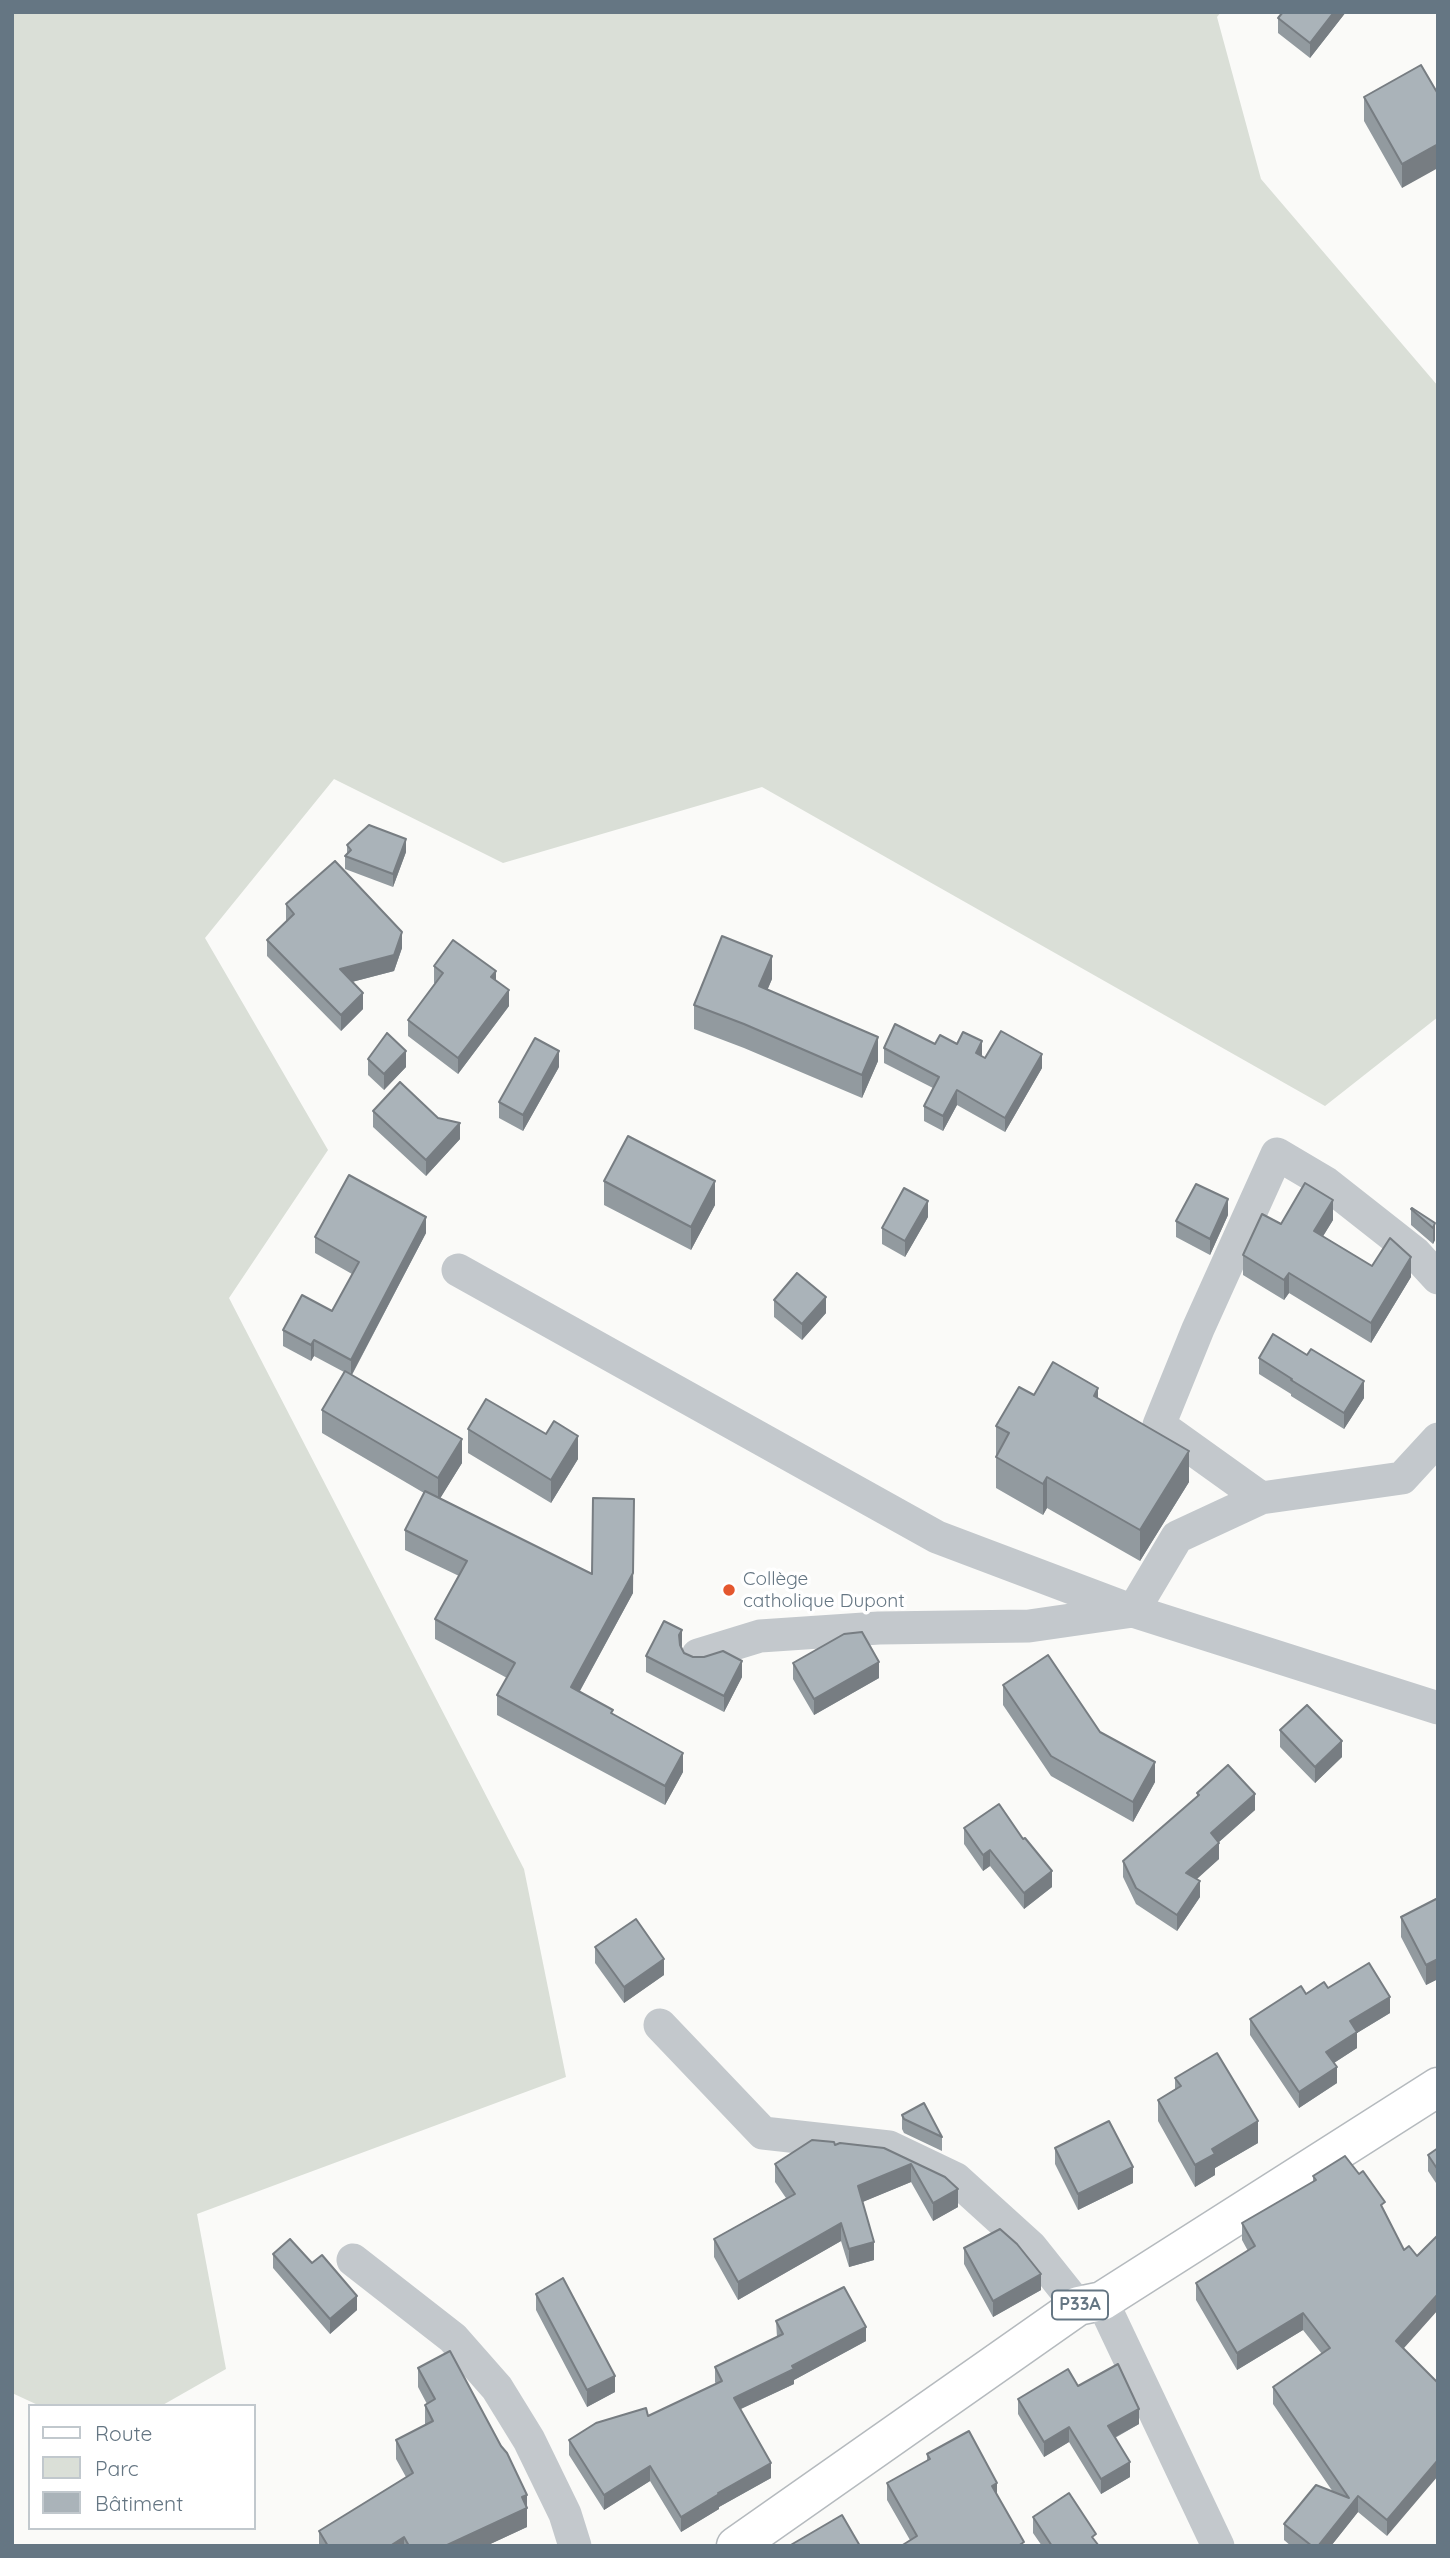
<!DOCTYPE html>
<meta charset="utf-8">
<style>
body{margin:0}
#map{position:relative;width:1450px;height:2558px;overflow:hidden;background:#fafaf8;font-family:Quicksand,sans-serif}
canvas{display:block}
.frame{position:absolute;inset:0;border:14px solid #657683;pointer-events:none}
.legend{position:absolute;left:28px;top:2404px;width:228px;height:126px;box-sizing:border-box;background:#fff;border:2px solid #c1c8cd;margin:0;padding:9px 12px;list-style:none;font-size:21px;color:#657683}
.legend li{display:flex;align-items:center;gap:14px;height:35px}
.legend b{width:35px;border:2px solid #c1c8cd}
</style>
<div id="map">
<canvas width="1450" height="2558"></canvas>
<div class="frame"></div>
<ul class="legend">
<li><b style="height:9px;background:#fff"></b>Route</li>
<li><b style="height:19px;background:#dadfd7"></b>Parc</li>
<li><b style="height:19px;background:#aab3b9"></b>Bâtiment</li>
</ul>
</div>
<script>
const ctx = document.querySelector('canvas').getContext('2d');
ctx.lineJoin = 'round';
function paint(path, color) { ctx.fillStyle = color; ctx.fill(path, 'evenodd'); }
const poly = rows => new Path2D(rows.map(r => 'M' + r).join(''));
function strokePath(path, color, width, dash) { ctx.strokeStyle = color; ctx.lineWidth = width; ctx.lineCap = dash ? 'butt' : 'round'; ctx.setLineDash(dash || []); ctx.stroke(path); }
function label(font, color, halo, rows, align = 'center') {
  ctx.font = font + ' Quicksand,sans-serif'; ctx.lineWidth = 7; ctx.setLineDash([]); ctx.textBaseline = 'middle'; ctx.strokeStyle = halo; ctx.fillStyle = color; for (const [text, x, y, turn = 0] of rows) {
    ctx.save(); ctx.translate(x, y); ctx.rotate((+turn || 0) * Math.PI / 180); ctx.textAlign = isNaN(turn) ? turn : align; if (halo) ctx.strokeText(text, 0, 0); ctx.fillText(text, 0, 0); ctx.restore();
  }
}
paint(poly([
 [12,12,1221,12,1217,17,1261,179,1438,386,1438,1017,1325,1106,762,787,503,863,334,779,205,938,328,1150,229,1298,524,1869,566,2077,197,2214,226,2369,161,2406,40,2406,12,2393]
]), '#dadfd7');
const primary = poly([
 [736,2546,1078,2306,1102,2301,1438,2087]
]);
strokePath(primary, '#b5babe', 41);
strokePath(poly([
 [458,1270,937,1537,1133,1611,1438,1708],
 [1261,1498,1159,1425,1198,1329,1277,1154,1326,1183,1415,1253,1438,1278],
 [698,1655,760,1636,879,1628,1029,1626,1133,1611,1177,1537,1261,1498,1402,1478,1438,1439],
 [660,2025,763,2133,889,2147,956,2179,1031,2247,1078,2306],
 [353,2260,453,2338,497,2388,529,2440,565,2514,575,2546],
 [1102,2301,1218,2546]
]), '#c3c8cc', 33);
strokePath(primary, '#fff', 38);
paint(poly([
 [1346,12,1310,58,1278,33,1278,18],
 [1438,94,1402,188,1364,121,1364,97],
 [347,845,406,852,393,887,345,869,345,856,347,855],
 [286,904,402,948,394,971,352,982,363,1009,341,1031,267,956,267,940,286,921],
 [434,966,496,981,509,1006,458,1074,408,1036,408,1020,435,983,434,983],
 [772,979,767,990,878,1061,862,1098,744,1048,694,1029,694,1005],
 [935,1044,985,1058,1042,1068,1005,1132,957,1105,943,1131,924,1121,924,1106,933,1088,884,1063,884,1048],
 [368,1059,406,1067,384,1090,368,1075],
 [559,1067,523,1131,499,1118,499,1102],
 [373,1111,460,1139,426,1176,373,1127],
 [604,1181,715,1205,691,1250,604,1205],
 [1411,1209,1435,1223,1435,1240,1433,1244,1411,1225],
 [1228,1215,1210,1255,1176,1237,1176,1221],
 [928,1217,905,1257,882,1244,882,1228],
 [1333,1220,1323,1236,1372,1266,1411,1277,1371,1343,1289,1293,1284,1300,1243,1275,1243,1255,1281,1224],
 [426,1233,352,1375,462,1463,440,1498,592,1574,633,1593,580,1691,613,1714,683,1772,665,1805,497,1715,497,1695,507,1678,435,1639,435,1619,459,1576,405,1550,405,1530,424,1493,322,1433,322,1410,344,1372,314,1356,311,1361,283,1346,283,1330,332,1311,352,1274,315,1253,315,1237],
 [774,1300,826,1313,802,1340,774,1317],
 [1259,1358,1364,1398,1344,1429,1291,1396,1291,1394,1259,1374],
 [1034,1395,1098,1399,1189,1482,1140,1561,1047,1508,1043,1515,996,1488,996,1426],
 [468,1429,546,1434,578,1459,551,1503,468,1453],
 [682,1646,681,1647,684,1653,693,1657,742,1677,724,1712,646,1672,646,1656],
 [793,1663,879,1678,814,1715,793,1679],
 [1003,1685,1100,1732,1155,1782,1133,1822,1051,1776,1003,1705],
 [1280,1730,1342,1757,1315,1783,1280,1747],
 [1197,1793,1255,1810,1219,1842,1219,1859,1196,1879,1200,1897,1177,1931,1136,1904,1123,1877,1123,1861,1197,1797],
 [964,1828,1052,1887,1024,1909,990,1866,983,1871,964,1844],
 [1438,1898,1438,1979,1426,1985,1401,1937,1401,1917],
 [595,1947,664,1975,624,2003,595,1963],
 [1328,1988,1390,2013,1357,2033,1357,2048,1334,2063,1337,2083,1299,2108,1250,2035,1250,2019,1306,1994],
 [1175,2078,1258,2143,1215,2168,1215,2175,1195,2187,1158,2121,1158,2100,1175,2089],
 [902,2115,942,2137,942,2151,904,2133,902,2129],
 [835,2145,884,2148,945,2177,958,2207,933,2221,911,2182,862,2202,874,2260,849,2267,841,2241,738,2300,714,2257,714,2239,786,2198,775,2182,775,2164],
 [1055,2148,1133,2183,1078,2210,1055,2164],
 [1438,2148,1438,2186,1428,2171,1428,2155],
 [1313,2176,1385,2212,1404,2349,1387,2536,1358,2512,1331,2546,1291,2546,1284,2540,1284,2524,1333,2492,1273,2404,1273,2387,1322,2354,1303,2330,1237,2370,1196,2300,1196,2283,1248,2251,1242,2240,1242,2223,1313,2182],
 [964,2248,1041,2290,993,2317,964,2264],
 [273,2254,312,2263,357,2310,330,2334,273,2268],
 [536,2294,615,2392,587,2407,536,2310],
 [776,2321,866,2341,794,2380,794,2384,741,2409,771,2478,719,2507,719,2509,681,2532,650,2481,604,2510,569,2455,569,2440,648,2416,716,2384,715,2382,715,2367,777,2337],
 [418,2368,527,2495,527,2527,486,2546,319,2546,319,2531,406,2477,396,2459,396,2440,425,2425,425,2405,427,2404,418,2387],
 [1078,2386,1139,2424,1115,2438,1130,2477,1101,2494,1069,2442,1044,2457,1018,2414,1018,2399],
 [927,2454,997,2496,1024,2546,910,2540,887,2500,887,2483,927,2461],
 [1033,2517,1096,2543,1099,2546,1042,2546,1033,2533]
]), '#929a9f');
paint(poly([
 [1334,12,1346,12,1310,58,1310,43],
 [1438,144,1438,168,1402,188,1402,164],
 [406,839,406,852,393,887,393,874],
 [402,932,402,948,394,971,340,985,340,969],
 [772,956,772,979,759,1010,759,986],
 [496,971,496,987,491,977],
 [509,990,509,1006,458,1074,458,1058],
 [363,993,363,1009,341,1031,341,1015],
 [878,1037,878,1061,862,1098,862,1075],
 [982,1041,982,1056,976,1053],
 [406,1051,406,1067,384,1090,384,1074],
 [559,1051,559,1067,523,1131,523,1115],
 [1042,1054,1042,1068,1005,1132,1005,1118],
 [957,1090,957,1105,943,1131,943,1116],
 [460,1123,460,1139,426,1176,426,1160],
 [715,1181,715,1205,691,1250,691,1227],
 [1228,1199,1228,1215,1210,1255,1210,1239],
 [1333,1200,1333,1220,1314,1251,1314,1231],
 [928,1201,928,1217,905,1257,905,1241],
 [426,1217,426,1233,351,1376,351,1360],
 [1435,1223,1435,1240,1433,1244,1433,1228],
 [1411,1257,1411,1277,1371,1343,1371,1323],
 [1289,1273,1289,1293,1284,1300,1284,1280],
 [826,1297,826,1313,802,1340,802,1324],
 [314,1340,314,1356,311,1361,311,1345],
 [1364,1381,1364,1398,1344,1429,1344,1413],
 [1098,1388,1098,1419,1094,1396],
 [578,1436,578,1459,551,1503,551,1480],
 [462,1439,462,1463,438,1502,438,1478],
 [1189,1451,1189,1482,1140,1561,1140,1530],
 [1047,1477,1047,1508,1043,1515,1043,1484],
 [634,1499,633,1593,571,1707,571,1687],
 [682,1630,682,1646,679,1651,679,1635],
 [742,1661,742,1677,724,1712,724,1696],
 [879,1662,879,1678,814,1715,814,1699],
 [1342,1741,1342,1757,1315,1783,1315,1767],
 [683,1753,683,1772,665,1805,665,1786],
 [1155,1762,1155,1782,1133,1822,1133,1802],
 [1255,1794,1255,1810,1211,1849,1211,1833],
 [1219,1843,1219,1859,1186,1889,1186,1873],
 [990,1850,990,1866,983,1871,983,1855],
 [1052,1871,1052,1887,1024,1909,1024,1893],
 [1200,1881,1200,1897,1177,1931,1177,1915],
 [664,1959,664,1975,624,2003,624,1987],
 [1438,1959,1438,1979,1426,1985,1426,1965],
 [1390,1997,1390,2013,1357,2033,1357,2048,1326,2068,1326,2052,1350,2021],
 [1337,2067,1337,2083,1299,2108,1299,2092],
 [1258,2121,1258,2143,1215,2168,1215,2175,1195,2187,1195,2165,1212,2149],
 [911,2164,911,2182,858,2204,858,2186],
 [1133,2167,1133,2183,1078,2210,1078,2194],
 [958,2189,958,2207,933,2221,933,2203],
 [841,2223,841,2241,738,2300,738,2282],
 [874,2242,874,2260,849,2267,849,2249],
 [1041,2274,1041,2290,993,2317,993,2301],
 [1438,2294,1438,2310,1396,2357,1396,2341],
 [357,2296,357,2310,330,2334,330,2319],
 [1303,2313,1303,2330,1237,2370,1237,2353],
 [866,2327,866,2341,794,2380,794,2384,734,2412,734,2398],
 [615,2376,615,2392,587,2407,587,2390],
 [1139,2409,1139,2424,1108,2441,1108,2426],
 [1069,2427,1069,2442,1044,2457,1044,2442],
 [1438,2460,1438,2476,1387,2536,1387,2520],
 [1130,2462,1130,2477,1101,2494,1101,2479],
 [771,2463,771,2478,719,2507,719,2509,681,2532,681,2517,718,2493],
 [650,2466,650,2481,604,2510,604,2495],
 [997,2483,997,2500,992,2486],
 [527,2495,527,2527,486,2546,445,2546],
 [1358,2496,1358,2512,1331,2546,1318,2546],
 [404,2537,404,2546,390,2546]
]), '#777d82');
const building = poly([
 [1283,12,1334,12,1310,43,1278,18,1283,12],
 [1421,65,1438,94,1438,144,1402,164,1364,97,1421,65],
 [369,825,406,839,393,874,345,856,351,850,347,845,369,825],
 [335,861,402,932,394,955,340,969,363,993,341,1015,267,940,294,914,286,904,335,861],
 [722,936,772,956,759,986,878,1037,862,1075,744,1024,694,1005,722,936],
 [453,940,496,971,491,977,509,990,458,1058,408,1020,443,973,434,966,453,940],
 [895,1024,935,1044,940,1035,957,1044,963,1032,982,1041,976,1053,985,1058,1001,1031,1042,1054,1005,1118,957,1090,943,1116,924,1106,939,1077,884,1048,895,1024],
 [387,1033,406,1051,384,1074,368,1059,387,1033],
 [535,1038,559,1051,523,1115,499,1102,535,1038],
 [400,1082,438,1118,460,1123,426,1160,373,1111,400,1082],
 [628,1136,715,1181,691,1227,604,1181,628,1136],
 [349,1175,426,1217,351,1360,314,1340,311,1345,283,1330,302,1295,332,1311,359,1262,315,1237,349,1175],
 [1305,1183,1333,1200,1314,1231,1372,1266,1390,1238,1411,1257,1371,1323,1289,1273,1284,1280,1243,1255,1262,1214,1281,1224,1305,1183],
 [1196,1184,1228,1199,1210,1239,1176,1221,1196,1184],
 [904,1188,928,1201,905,1241,882,1228,904,1188],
 [1412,1208,1435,1223,1433,1228,1411,1209,1412,1208],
 [797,1273,826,1297,802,1324,774,1300,797,1273],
 [1273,1334,1307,1355,1311,1349,1364,1381,1344,1413,1291,1380,1292,1379,1259,1358,1273,1334],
 [1053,1362,1098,1388,1094,1396,1189,1451,1140,1530,1047,1477,1043,1484,996,1457,1009,1433,996,1426,1019,1387,1034,1395,1053,1362],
 [345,1371,462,1439,438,1478,322,1410,345,1371],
 [486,1399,546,1434,554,1421,578,1436,551,1480,468,1429,486,1399],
 [425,1491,592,1574,593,1498,634,1499,633,1573,571,1687,613,1710,611,1713,683,1753,665,1786,497,1695,515,1663,435,1619,467,1561,405,1530,425,1491],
 [664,1621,682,1630,679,1635,680,1645,684,1653,693,1657,704,1657,723,1651,742,1661,724,1696,646,1656,664,1621],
 [862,1632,879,1662,814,1699,793,1663,844,1634,862,1632],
 [1048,1655,1100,1732,1155,1762,1133,1802,1051,1756,1003,1685,1048,1655],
 [1307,1705,1342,1741,1315,1767,1280,1730,1307,1705],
 [1228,1765,1255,1794,1211,1833,1219,1843,1186,1873,1200,1881,1177,1915,1136,1888,1123,1861,1199,1795,1197,1793,1228,1765],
 [999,1804,1023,1839,1025,1838,1052,1871,1024,1893,990,1850,983,1855,964,1828,999,1804],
 [1438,1898,1438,1959,1426,1965,1401,1917,1438,1898],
 [636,1919,664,1959,624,1987,595,1947,636,1919],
 [1369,1963,1390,1997,1350,2021,1357,2032,1326,2052,1337,2067,1299,2092,1250,2019,1301,1986,1306,1994,1324,1982,1328,1988,1369,1963],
 [1217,2053,1258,2121,1212,2149,1215,2154,1195,2165,1158,2100,1181,2086,1175,2078,1217,2053],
 [924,2103,942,2137,904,2119,902,2115,924,2103],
 [1109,2121,1133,2167,1078,2194,1055,2148,1109,2121],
 [812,2140,834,2142,835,2145,840,2143,884,2148,945,2177,958,2189,933,2203,911,2164,858,2186,874,2242,849,2249,841,2223,738,2282,714,2239,795,2194,775,2164,812,2140],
 [1438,2148,1438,2170,1428,2155,1438,2148],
 [1345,2156,1359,2174,1363,2171,1385,2202,1381,2205,1404,2250,1409,2246,1417,2256,1438,2235,1438,2294,1396,2341,1438,2383,1438,2460,1387,2520,1358,2496,1318,2546,1312,2546,1284,2524,1316,2485,1349,2498,1273,2387,1330,2348,1303,2313,1237,2353,1196,2283,1255,2246,1242,2223,1316,2180,1313,2176,1345,2156],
 [1000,2229,1017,2244,1041,2274,993,2301,964,2248,1000,2229],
 [290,2239,312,2263,322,2255,357,2296,330,2319,273,2254,290,2239],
 [563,2278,615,2376,587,2390,536,2294,563,2278],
 [844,2287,866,2327,792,2366,794,2369,734,2398,771,2463,718,2493,719,2494,681,2517,650,2466,604,2495,569,2440,596,2423,646,2408,648,2416,722,2381,715,2367,783,2334,776,2321,844,2287],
 [450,2351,501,2446,507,2453,527,2495,522,2497,527,2508,445,2546,409,2546,404,2537,390,2546,328,2546,319,2531,413,2473,396,2440,433,2421,425,2405,435,2399,418,2368,450,2351],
 [1118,2364,1139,2409,1108,2426,1130,2462,1101,2479,1069,2427,1044,2442,1018,2399,1068,2369,1078,2386,1118,2364],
 [969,2431,997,2483,992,2486,1024,2542,1018,2546,901,2546,917,2536,887,2483,930,2459,927,2454,969,2431],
 [1069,2493,1096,2534,1092,2537,1099,2546,1052,2546,1033,2517,1069,2493],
 [842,2515,860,2546,789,2546,842,2515]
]);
paint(building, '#aab3b9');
strokePath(building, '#777d82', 2);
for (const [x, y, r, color] of [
 [729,1590,7,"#e4572e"]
]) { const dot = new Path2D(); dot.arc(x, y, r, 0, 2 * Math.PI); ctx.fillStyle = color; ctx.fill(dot); strokePath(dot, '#fff', 2.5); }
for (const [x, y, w] of [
 [1080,2305,56]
]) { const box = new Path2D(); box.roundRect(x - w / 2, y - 14.5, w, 29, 5); ctx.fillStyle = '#fff'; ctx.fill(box); strokePath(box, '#657683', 2); }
label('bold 18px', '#657683', null, [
 ["P33A",1080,2305]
]);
label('19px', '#657683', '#fff', [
 ["Collège",743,1579],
 ["catholique Dupont",743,1601]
], 'left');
</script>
